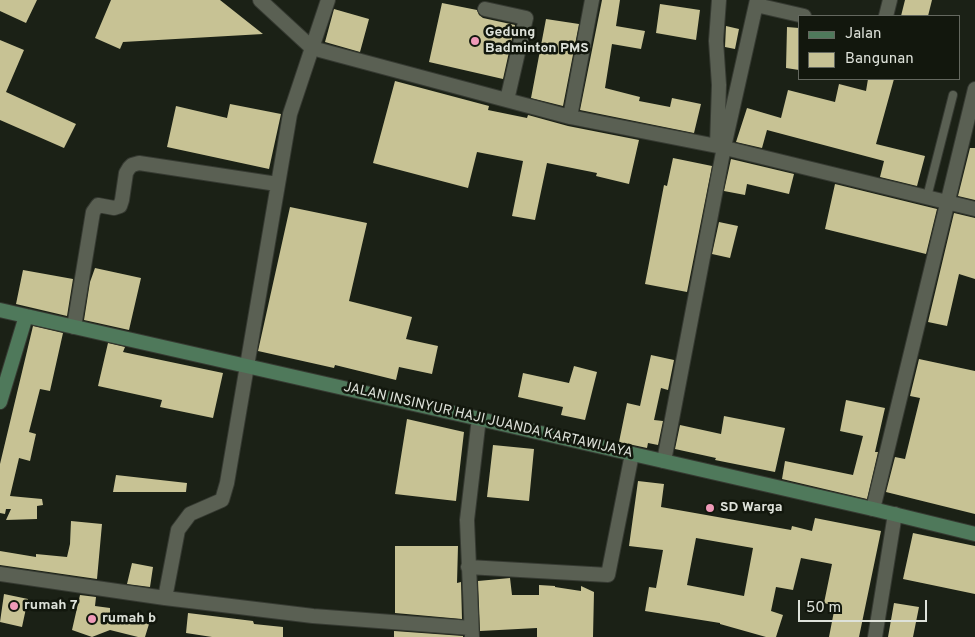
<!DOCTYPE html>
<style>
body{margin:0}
#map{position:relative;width:975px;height:637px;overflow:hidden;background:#1b2116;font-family:Overpass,sans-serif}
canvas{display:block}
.legend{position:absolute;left:798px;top:15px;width:162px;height:65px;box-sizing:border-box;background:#12170d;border:1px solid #64685f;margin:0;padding:6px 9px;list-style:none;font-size:15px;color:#dee2da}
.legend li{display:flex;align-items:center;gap:10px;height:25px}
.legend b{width:25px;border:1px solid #64685f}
.scale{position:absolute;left:798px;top:600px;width:129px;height:22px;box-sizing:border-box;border:2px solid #dee2da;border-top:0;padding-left:6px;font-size:15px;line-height:18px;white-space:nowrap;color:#dee2da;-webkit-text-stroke:4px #12170d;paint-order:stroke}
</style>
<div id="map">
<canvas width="975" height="637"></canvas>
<ul class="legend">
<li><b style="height:6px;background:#4f795b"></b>Jalan</li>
<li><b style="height:14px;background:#c7c294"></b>Bangunan</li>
</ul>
<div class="scale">50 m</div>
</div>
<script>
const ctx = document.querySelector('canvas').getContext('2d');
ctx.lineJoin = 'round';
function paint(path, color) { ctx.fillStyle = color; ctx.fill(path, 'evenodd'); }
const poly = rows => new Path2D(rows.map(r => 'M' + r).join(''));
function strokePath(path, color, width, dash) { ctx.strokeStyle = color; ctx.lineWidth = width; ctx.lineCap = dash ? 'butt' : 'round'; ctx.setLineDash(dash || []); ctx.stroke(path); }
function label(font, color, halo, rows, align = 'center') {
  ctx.font = font + ' Overpass,sans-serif'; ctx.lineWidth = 5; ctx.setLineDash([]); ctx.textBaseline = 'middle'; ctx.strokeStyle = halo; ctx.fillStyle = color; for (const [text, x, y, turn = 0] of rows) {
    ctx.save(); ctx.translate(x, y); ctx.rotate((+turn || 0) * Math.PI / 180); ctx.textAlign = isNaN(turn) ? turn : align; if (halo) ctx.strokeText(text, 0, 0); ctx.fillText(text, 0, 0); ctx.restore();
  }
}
paint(poly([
 [0,0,37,0,26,23,0,11],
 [111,0,220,0,263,34,123,42,120,49,95,38],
 [602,0,620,0,616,26,645,31,641,49,612,44,605,88,640,97,639,101,670,107,672,98,701,104,694,133,580,110],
 [905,0,932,0,928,16,901,16],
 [442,3,477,10,479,15,483,18,515,25,503,79,429,62],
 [660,4,700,10,696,40,656,33],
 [334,9,369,19,360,52,325,42],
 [546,19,579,24,563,106,531,98],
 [726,26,739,29,735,49,725,47],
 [787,27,799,28,799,70,786,68],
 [0,40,24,50,6,92,76,124,64,148,0,120],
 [868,79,894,79,876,144,925,156,917,186,880,177,884,161,767,130,762,148,736,142,747,108,781,118,788,90,835,102,839,84,866,91],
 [395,81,489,106,488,110,527,118,528,115,568,126,639,140,629,184,596,176,597,173,547,163,535,220,512,216,523,161,477,152,468,188,373,163],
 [230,104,281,114,269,169,167,147,176,106,227,118],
 [970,148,975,148,975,200,958,196],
 [673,158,712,166,687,292,645,284,664,185,667,186],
 [731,159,794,174,789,194,747,184,745,195,724,191],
 [835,184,937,209,926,254,825,229],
 [290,207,367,223,349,301,412,317,406,339,438,346,432,374,399,367,396,380,335,365,334,368,258,351],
 [954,213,975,218,975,279,959,274,947,326,928,322],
 [719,222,738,226,730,258,712,254],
 [95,268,141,278,129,330,84,320,90,282],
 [23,270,73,279,67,316,16,304],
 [33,326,63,333,50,391,40,389,29,432,36,434,30,461,19,458,10,496,42,499,43,505,37,506,37,519,6,520,11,509,6,509,5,514,0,513,0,464],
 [108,343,125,347,123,352,223,373,213,418,160,407,162,400,98,386],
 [651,355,674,360,668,390,661,388,654,420,663,421,658,445,648,443,647,448,619,442,627,403,640,406],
 [919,359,975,371,975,514,886,492,895,457,905,459,920,398,910,396],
 [574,366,597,372,585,420,561,415,563,407,518,397,523,373,569,383],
 [846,400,885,408,875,452,878,452,867,499,782,479,785,461,853,475,863,436,840,431],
 [724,416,785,428,775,472,715,460,716,458,675,449,680,425,721,434],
 [407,419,464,432,456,501,395,494],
 [493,445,534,449,529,501,487,497],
 [116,475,187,483,186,492,113,492],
 [638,481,664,484,661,507,791,530,792,526,812,531,815,518,881,531,859,637,829,637,835,606,824,603,832,564,801,558,793,590,776,587,771,611,783,615,776,637,766,637,720,624,720,623,645,611,649,587,656,588,663,550,629,546],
 [696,538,753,548,744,596,687,585],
 [71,521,102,524,97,579,0,565,0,551,36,557,36,554,67,557,70,544],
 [913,533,975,546,975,594,903,579],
 [395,546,458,546,457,583,461,582,462,619,395,613],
 [132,563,153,567,150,587,127,584],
 [510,578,512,595,539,595,539,585,555,586,555,587,581,591,581,586,594,592,593,637,537,637,537,628,480,631,478,581],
 [4,594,28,599,22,627,0,622],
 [80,595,96,597,95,606,110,608,110,618,149,624,145,637,138,637,110,630,92,637,72,630],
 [894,603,919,607,913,637,888,637],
 [188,613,253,621,254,624,283,627,283,637,212,637,186,633],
 [394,631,463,636,463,637,394,637]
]), '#c7c294');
const service = poly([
 [927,197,953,95]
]);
const minor = poly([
 [260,0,312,48,570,117,717,146,975,209],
 [756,5,804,16],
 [485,9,526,18,507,100],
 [886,16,890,0],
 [570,117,592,0],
 [717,146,719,85,716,41,719,0],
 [74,327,93,212,98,205,114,208,120,206,122,200,126,173,129,168,132,165,139,163,277,184],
 [664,461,724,147,757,0],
 [873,509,975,89],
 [468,567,608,575,632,454],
 [0,574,165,598,313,616,471,628],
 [165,598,178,530,190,514,222,500,227,483,290,114,328,0],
 [472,637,467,520,479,418],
 [875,637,895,514]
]);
const secondary = poly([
 [0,310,458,414,873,509,975,534],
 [0,402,26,316]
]);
strokePath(service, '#363a32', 10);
strokePath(minor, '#363a32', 16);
strokePath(secondary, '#363a32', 16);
strokePath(service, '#5a6053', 8);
strokePath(minor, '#5a6053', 14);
strokePath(secondary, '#4f795b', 14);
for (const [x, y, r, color] of [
 [475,41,5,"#ef9ab8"],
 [710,508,5,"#ef9ab8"],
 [14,606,5,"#ef9ab8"],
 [92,619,5,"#ef9ab8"]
]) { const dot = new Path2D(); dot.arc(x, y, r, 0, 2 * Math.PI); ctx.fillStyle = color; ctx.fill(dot); strokePath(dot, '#12170d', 2); }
label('bold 14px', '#dee2da', '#12170d', [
 ["Gedung",485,33],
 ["Badminton PMS",485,49],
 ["SD Warga",720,508],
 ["rumah 7",24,606],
 ["rumah b",102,619]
], 'left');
label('14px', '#dee2da', '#12170d', [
 ["JALAN INSINYUR HAJI JUANDA KARTAWIJAYA",488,421,13]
]);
</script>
